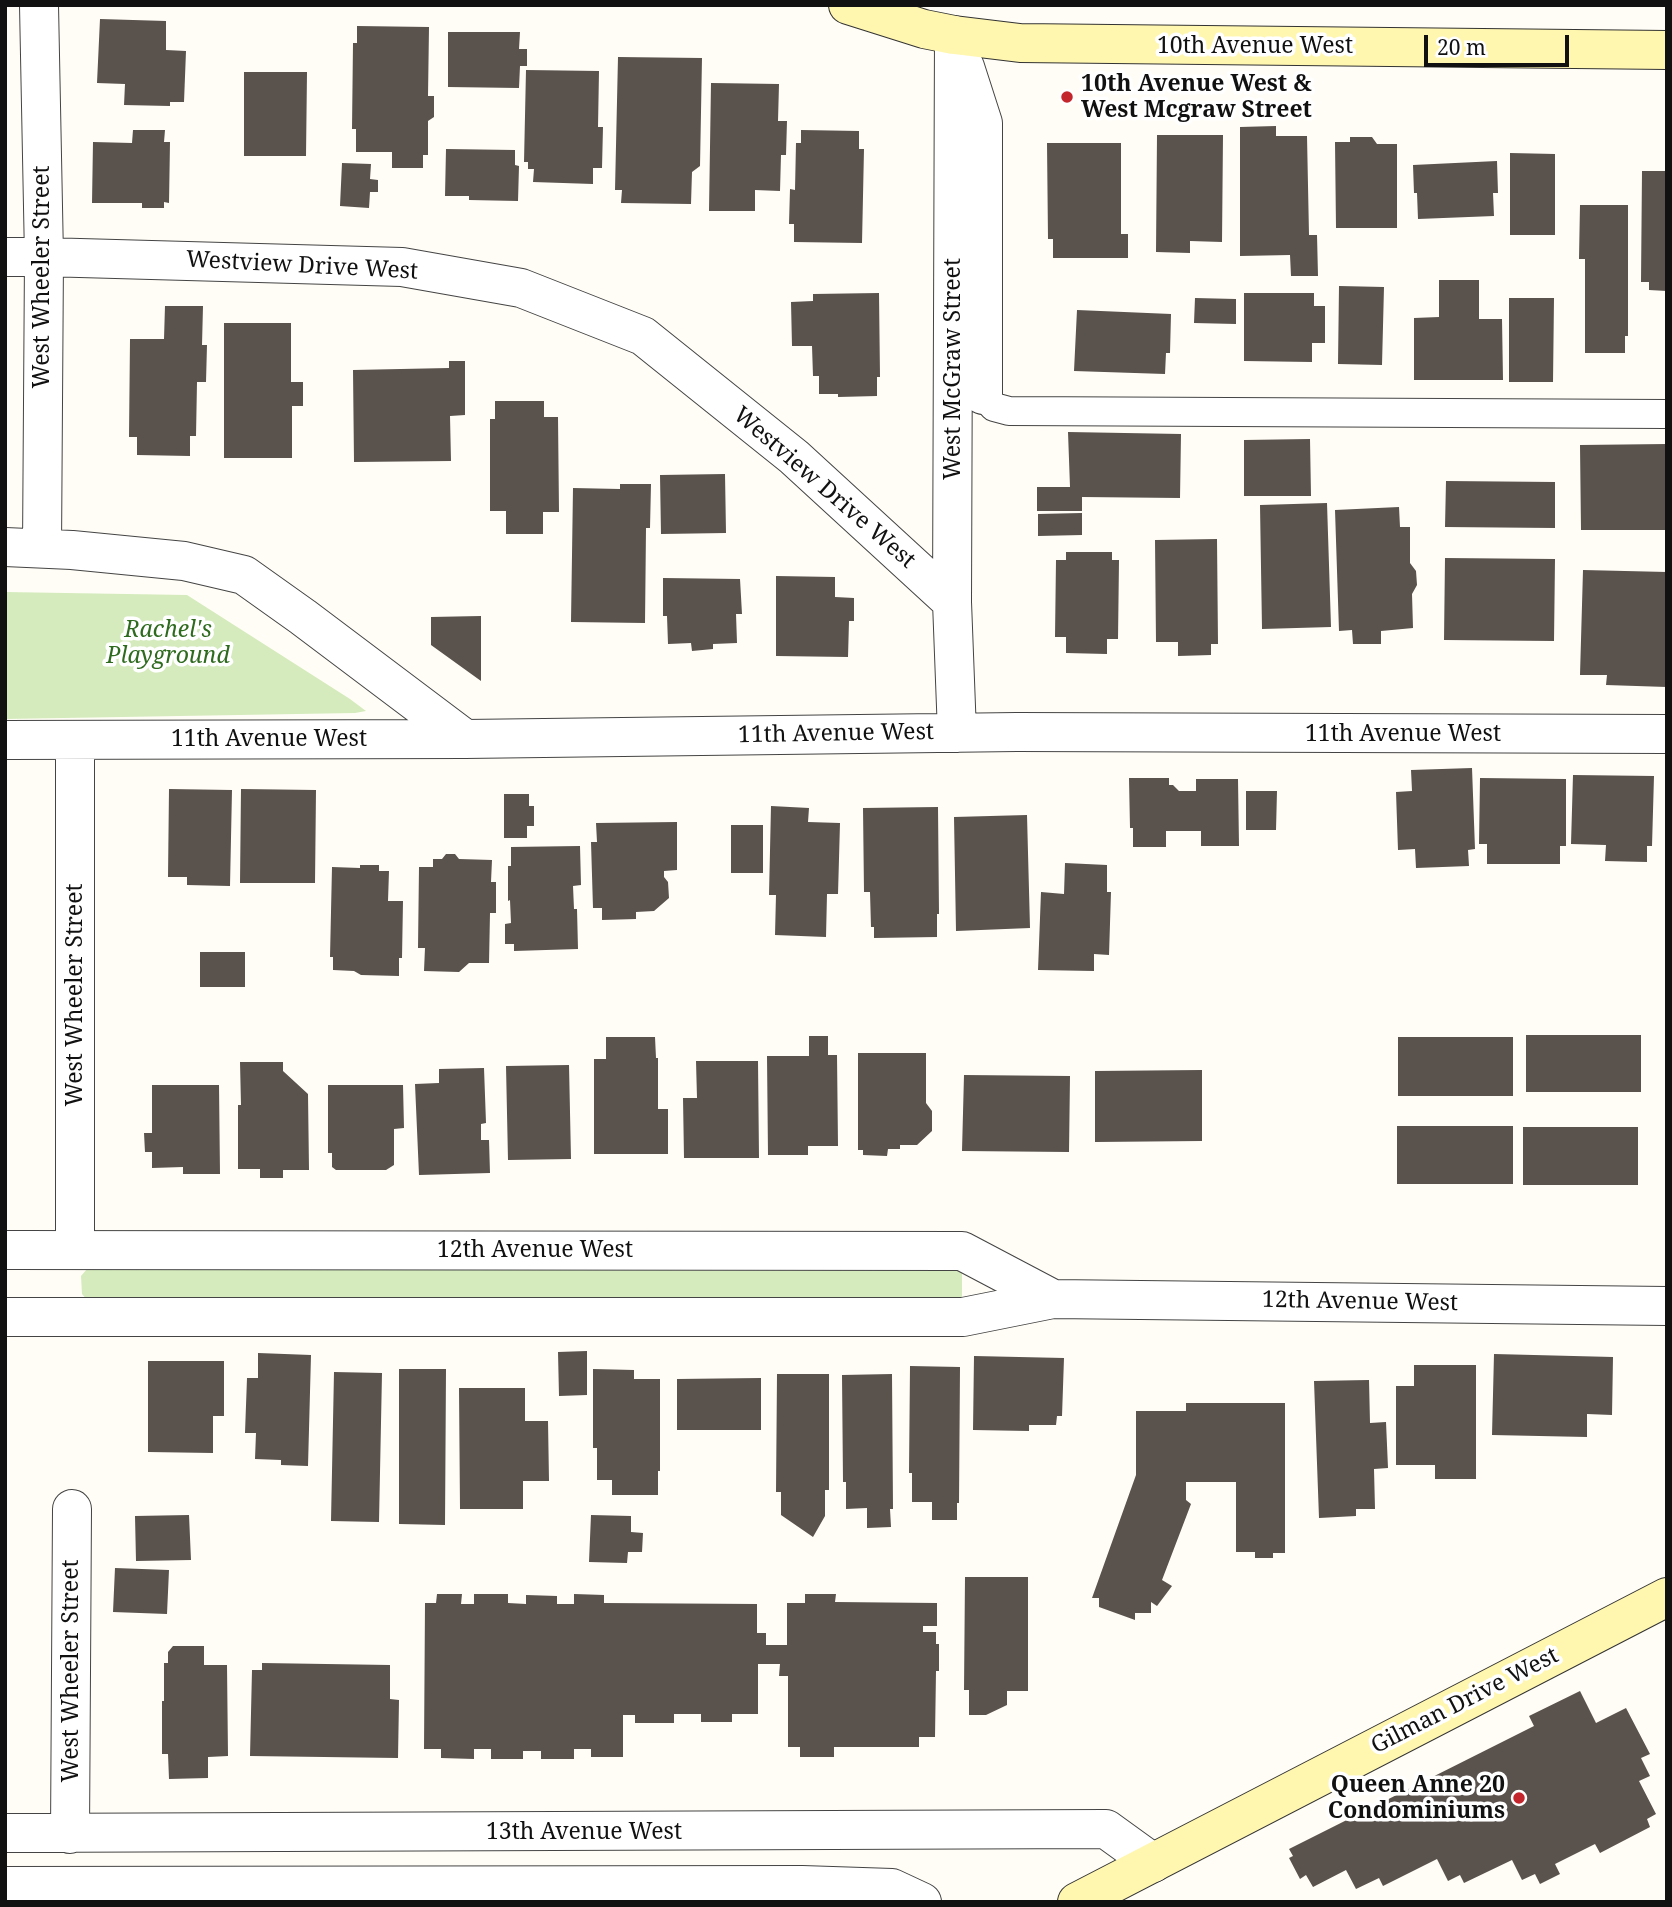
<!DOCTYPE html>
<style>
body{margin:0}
#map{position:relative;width:1672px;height:1907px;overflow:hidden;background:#fffdf5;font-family:"Noto Serif",serif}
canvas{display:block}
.frame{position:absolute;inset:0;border:7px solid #111;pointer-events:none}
.scale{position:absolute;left:1424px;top:35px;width:145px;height:32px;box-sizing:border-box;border:4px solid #111;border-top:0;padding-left:9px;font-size:21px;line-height:24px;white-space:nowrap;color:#111;-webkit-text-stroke:5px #fff;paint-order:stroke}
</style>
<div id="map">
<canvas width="1672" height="1907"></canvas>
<div class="frame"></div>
<div class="scale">20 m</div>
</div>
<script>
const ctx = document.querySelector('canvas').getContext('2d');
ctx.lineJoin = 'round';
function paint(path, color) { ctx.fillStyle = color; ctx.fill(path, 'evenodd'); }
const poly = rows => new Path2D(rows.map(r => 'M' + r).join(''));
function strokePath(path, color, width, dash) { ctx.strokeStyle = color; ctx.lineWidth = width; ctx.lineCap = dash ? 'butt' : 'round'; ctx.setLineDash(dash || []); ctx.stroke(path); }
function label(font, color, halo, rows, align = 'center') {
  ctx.font = font + ' "Noto Serif",serif'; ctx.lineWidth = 7; ctx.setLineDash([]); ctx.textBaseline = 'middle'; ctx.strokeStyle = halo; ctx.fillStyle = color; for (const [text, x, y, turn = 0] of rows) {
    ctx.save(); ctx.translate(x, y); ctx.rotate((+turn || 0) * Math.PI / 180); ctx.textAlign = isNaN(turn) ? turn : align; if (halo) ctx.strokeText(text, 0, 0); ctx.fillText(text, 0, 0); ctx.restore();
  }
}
paint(poly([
 [5,592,187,595,350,699,366,711,355,713,5,719],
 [87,1269,962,1271,962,1298,88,1301,82,1294,81,1276]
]), '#d5ebbd');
paint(poly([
 [100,19,166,21,166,50,186,51,184,102,170,102,170,106,124,105,125,84,97,83],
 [357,26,429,27,428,96,434,96,434,117,428,121,428,155,423,155,423,168,392,168,392,152,356,152,356,129,352,129,353,43,357,43],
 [448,32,520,32,519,49,527,49,527,66,520,66,519,88,448,87],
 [618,57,702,58,700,166,692,172,691,204,621,203,622,190,615,190],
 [526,70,599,71,598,127,603,127,602,168,593,168,593,184,533,182,534,169,528,169,528,162,524,162],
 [244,72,307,72,306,156,244,156],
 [711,83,779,84,778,121,787,121,786,155,781,155,780,191,755,190,755,211,709,211],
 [1276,126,1276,136,1307,136,1309,235,1317,235,1318,276,1291,276,1290,255,1240,256,1240,127],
 [133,130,165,130,164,142,170,142,169,203,164,202,164,208,142,208,142,203,92,203,93,142,132,143],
 [801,130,859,131,859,149,864,149,862,243,794,242,794,224,789,224,790,189,795,190,796,143,801,143],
 [1157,135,1223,135,1222,242,1190,241,1190,253,1156,252],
 [1350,137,1372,137,1377,144,1397,144,1397,228,1336,228,1335,142,1350,142],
 [1047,143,1121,143,1121,234,1128,234,1128,258,1053,258,1053,239,1048,239],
 [446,149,515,150,515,165,519,166,518,201,469,200,469,196,445,196],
 [1510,153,1555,154,1555,235,1510,235],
 [1497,161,1498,193,1493,193,1494,216,1418,219,1417,193,1414,193,1413,165],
 [342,163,371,164,370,179,378,180,378,192,370,192,369,208,340,206],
 [1642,171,1667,171,1667,291,1649,290,1649,282,1641,282],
 [1580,205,1628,205,1628,336,1625,336,1625,353,1585,353,1585,259,1579,259],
 [1439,280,1479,280,1479,319,1502,319,1503,380,1414,380,1414,318,1439,317],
 [1339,286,1384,287,1382,365,1338,364],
 [879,293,880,377,877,377,877,396,838,397,838,394,819,394,819,376,813,376,812,346,792,346,791,302,813,301,813,294],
 [1244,293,1314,293,1314,306,1325,306,1325,343,1312,343,1312,362,1244,361],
 [1195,298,1236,299,1236,324,1194,323],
 [1509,298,1554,298,1553,382,1509,382],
 [165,306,203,306,202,345,207,345,206,382,197,382,196,436,190,436,190,456,137,455,137,437,129,437,130,339,164,339],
 [1077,310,1171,314,1170,353,1166,353,1165,374,1074,371],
 [224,323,291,323,291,382,303,382,303,406,292,406,292,458,224,458],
 [449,361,465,361,465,415,450,416,451,461,354,462,353,370,449,368],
 [495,401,544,401,544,417,558,417,559,512,543,512,543,534,506,534,506,511,490,511,490,419,495,419],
 [1068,432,1181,434,1180,498,1082,497,1082,511,1037,511,1037,487,1070,487],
 [1310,439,1311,496,1244,496,1244,440],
 [1667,444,1667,530,1581,530,1580,445],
 [725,474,726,533,661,534,660,475],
 [1446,481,1555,482,1555,528,1445,527],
 [620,484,651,484,650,528,646,528,645,623,571,622,573,488,620,489],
 [1327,503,1331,627,1262,629,1260,505],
 [1399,507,1400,527,1410,527,1410,563,1416,571,1417,585,1412,594,1413,628,1381,631,1381,644,1353,644,1352,630,1339,631,1335,510],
 [1082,513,1082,535,1038,536,1038,514],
 [1217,539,1218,644,1211,644,1211,655,1178,656,1178,642,1156,642,1155,540],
 [1066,552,1112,552,1112,560,1119,560,1118,639,1107,639,1107,654,1066,653,1066,637,1055,637,1056,560,1066,560],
 [1445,558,1555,559,1554,641,1444,640],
 [1583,570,1667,572,1667,687,1606,685,1607,675,1580,675],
 [776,576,835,577,835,597,854,598,854,621,849,621,848,657,776,656],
 [663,578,740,579,742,614,736,614,737,643,713,644,713,649,692,651,691,643,668,644,667,616,663,616],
 [481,616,481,681,431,645,431,617],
 [1472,768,1475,849,1468,850,1469,866,1416,868,1415,849,1398,850,1396,792,1412,791,1411,770],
 [1573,775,1654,776,1652,846,1647,846,1647,862,1605,861,1606,845,1571,844],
 [1129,778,1169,778,1169,785,1173,785,1179,791,1196,791,1196,779,1238,779,1239,846,1201,846,1201,831,1166,831,1166,847,1133,847,1133,828,1130,828],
 [1480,778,1566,779,1566,846,1560,846,1560,864,1487,864,1487,844,1479,844],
 [169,789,232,790,230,886,187,885,187,877,168,877],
 [241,789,316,790,315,883,240,883],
 [1246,791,1277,791,1276,830,1246,830],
 [504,794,529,794,529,806,534,806,534,826,527,826,527,838,504,838],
 [771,806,809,808,808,822,840,823,838,894,827,894,826,937,775,935,776,895,769,895],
 [938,807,939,914,937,914,937,937,874,938,874,927,871,927,870,892,864,892,863,808],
 [1027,815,1030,928,956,931,954,817],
 [677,822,677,870,664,871,664,877,668,882,669,898,654,911,636,912,636,919,602,920,602,908,593,908,591,842,597,842,596,823],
 [731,825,763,825,763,873,731,873],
 [580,846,581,885,573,886,574,909,577,909,578,949,514,951,514,944,505,944,505,924,511,923,510,900,508,901,508,866,511,866,511,847],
 [446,854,455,854,459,859,492,860,491,882,496,882,496,913,490,913,489,963,469,963,459,972,424,971,425,948,418,948,419,867,433,867,433,859,442,859],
 [1065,863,1107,865,1107,892,1111,892,1109,955,1094,954,1094,971,1038,970,1041,892,1064,894],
 [360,865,379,865,379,871,389,871,388,901,403,901,402,958,399,958,399,976,361,975,354,971,333,970,333,957,330,957,332,867,360,868],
 [200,952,245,952,245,987,200,987],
 [1526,1035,1641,1035,1641,1092,1526,1092],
 [809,1036,828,1036,828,1055,837,1055,838,1146,808,1146,808,1155,768,1155,767,1056,809,1056],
 [606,1037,655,1037,656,1058,658,1058,658,1109,668,1109,668,1154,594,1154,594,1059,606,1059],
 [1398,1037,1513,1037,1513,1096,1398,1096],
 [858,1053,926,1053,926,1103,932,1111,932,1131,917,1145,900,1145,900,1149,888,1149,887,1156,863,1155,863,1150,858,1150],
 [696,1061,758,1061,759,1158,684,1158,683,1098,697,1098],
 [240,1062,283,1062,283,1071,308,1094,309,1170,283,1170,283,1178,260,1178,260,1169,238,1169,238,1105,241,1105],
 [569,1065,571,1159,508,1160,506,1066],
 [484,1068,486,1123,481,1124,481,1140,489,1140,490,1173,419,1175,415,1084,439,1083,439,1069],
 [1202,1070,1202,1141,1095,1142,1095,1071],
 [964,1075,1070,1076,1069,1152,962,1151],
 [152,1085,219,1085,220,1174,183,1174,183,1167,152,1168,152,1152,145,1152,144,1133,152,1133],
 [328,1085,403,1085,404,1128,394,1129,394,1165,386,1170,336,1170,332,1167,332,1153,328,1153],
 [1397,1126,1513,1126,1513,1184,1397,1184],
 [1523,1127,1638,1127,1638,1185,1523,1185],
 [587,1351,587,1395,559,1396,558,1352],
 [258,1353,311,1355,308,1466,281,1465,281,1460,255,1459,256,1433,245,1433,247,1378,258,1378],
 [1494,1354,1613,1357,1612,1415,1587,1414,1587,1437,1492,1435],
 [974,1356,1064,1358,1062,1416,1057,1416,1056,1425,1029,1425,1029,1431,973,1430],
 [148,1361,224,1361,224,1416,213,1416,213,1453,148,1452],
 [1414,1365,1476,1365,1476,1479,1435,1479,1435,1465,1396,1465,1396,1386,1414,1386],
 [910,1366,960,1367,959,1503,957,1503,957,1520,932,1520,932,1502,912,1502,912,1473,909,1473],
 [399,1369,446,1369,445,1525,399,1524],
 [593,1369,634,1370,634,1379,660,1379,660,1471,658,1471,658,1495,612,1495,612,1480,597,1480,597,1448,593,1448],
 [334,1372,382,1373,379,1522,331,1521],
 [777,1374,829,1374,829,1490,825,1490,825,1516,813,1537,781,1515,781,1492,776,1492],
 [892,1374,893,1509,890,1509,891,1527,867,1528,867,1508,846,1509,846,1482,843,1482,842,1375],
 [761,1378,761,1430,677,1430,677,1379],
 [1369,1380,1370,1423,1386,1422,1388,1468,1374,1469,1375,1509,1356,1509,1356,1516,1319,1518,1314,1381],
 [459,1388,525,1388,525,1421,548,1421,549,1481,523,1481,523,1509,460,1509],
 [1186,1403,1285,1403,1285,1553,1273,1553,1273,1558,1255,1558,1255,1552,1236,1552,1236,1482,1186,1482,1186,1500,1191,1504,1162,1580,1172,1586,1157,1606,1151,1602,1151,1613,1135,1613,1135,1620,1099,1607,1099,1598,1092,1598,1136,1475,1136,1411,1186,1411],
 [189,1515,191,1560,136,1561,135,1516],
 [591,1515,631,1516,631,1532,643,1533,642,1552,628,1552,627,1563,589,1562],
 [115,1568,169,1570,167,1614,113,1612],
 [965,1577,1028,1577,1028,1691,1007,1691,1007,1705,986,1715,969,1715,969,1690,964,1690],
 [437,1594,462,1594,461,1604,474,1604,474,1594,508,1594,508,1603,526,1604,526,1595,557,1596,557,1604,574,1604,574,1594,604,1595,604,1603,757,1604,757,1633,766,1633,766,1645,787,1645,787,1603,805,1603,805,1594,836,1594,835,1602,937,1603,937,1626,923,1626,923,1632,936,1632,936,1644,939,1644,939,1671,936,1671,935,1737,919,1737,919,1747,834,1747,834,1757,800,1757,800,1747,788,1747,788,1676,779,1676,780,1664,758,1664,758,1714,732,1714,732,1722,701,1722,701,1714,674,1714,674,1723,635,1723,635,1715,623,1715,623,1757,591,1757,591,1749,574,1749,574,1759,541,1759,541,1751,523,1751,523,1759,491,1759,491,1749,474,1749,474,1759,441,1758,441,1749,424,1749,425,1603,436,1603],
 [173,1646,204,1646,204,1665,227,1665,228,1756,208,1757,208,1778,169,1779,168,1754,162,1754,162,1701,164,1701,164,1663,168,1663,168,1652],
 [262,1663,390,1665,390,1699,399,1700,398,1758,250,1756,252,1670,262,1670],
 [1580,1691,1596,1723,1626,1708,1650,1754,1641,1758,1650,1776,1639,1781,1656,1814,1647,1819,1650,1827,1600,1853,1595,1844,1555,1864,1560,1874,1540,1884,1535,1874,1522,1880,1512,1860,1464,1883,1460,1875,1448,1881,1437,1859,1383,1886,1379,1878,1356,1889,1346,1870,1313,1887,1306,1875,1300,1879,1289,1858,1293,1856,1289,1849,1534,1726,1529,1716]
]), '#5a524d');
const lane = poly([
 [983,395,994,407,1009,411,1667,414]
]);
const street = poly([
 [39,5,44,257,42,548],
 [954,35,952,602,957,733],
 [965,67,983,123,983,395],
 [5,257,44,257,402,267,521,288,643,336,794,457,952,602],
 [5,547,72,550,184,561,244,575,303,617,465,739],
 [5,740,465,739,1017,732,1667,734],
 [75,740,75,1250],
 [5,1250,962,1251,1053,1299],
 [5,1317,963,1317,1053,1299,1667,1306],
 [5,1833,1106,1829,1153,1863],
 [70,1834,72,1509],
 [5,1886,802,1885,892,1888,922,1902]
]);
const secondary = poly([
 [848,5,924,29,954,35,1020,43,1667,50],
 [1077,1902,1667,1597]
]);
strokePath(lane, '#444', 30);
strokePath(street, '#444', 40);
strokePath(secondary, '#333', 40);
strokePath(lane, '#fff', 28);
strokePath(street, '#fff', 38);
strokePath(secondary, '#fff6b0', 38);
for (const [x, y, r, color] of [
 [1067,97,7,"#c4262e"],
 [1519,1798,7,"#c4262e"]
]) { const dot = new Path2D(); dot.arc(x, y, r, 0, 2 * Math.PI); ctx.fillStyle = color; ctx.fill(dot); strokePath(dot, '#fff', 2.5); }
label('23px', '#111', '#fff', [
 ["10th Avenue West",1255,46],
 ["Westview Drive West",302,266,3],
 ["West Wheeler Street",42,277,-90],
 ["West McGraw Street",953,369,-90],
 ["Westview Drive West",824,488,41],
 ["11th Avenue West",836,734,-1],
 ["11th Avenue West",1403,734],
 ["11th Avenue West",269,739],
 ["West Wheeler Street",75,995,-90],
 ["12th Avenue West",535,1250],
 ["12th Avenue West",1360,1302,1],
 ["West Wheeler Street",71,1671,-90],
 ["Gilman Drive West",1465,1701,-27],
 ["13th Avenue West",584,1832]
]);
label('bold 23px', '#111', '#fff', [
 ["10th Avenue West &",1081,84],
 ["West Mcgraw Street",1081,110],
 ["Queen Anne 20",1505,1785,"right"],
 ["Condominiums",1505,1811,"right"]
], 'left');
label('italic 23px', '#2f6b1f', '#fff', [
 ["Rachel's",168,630],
 ["Playground",168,656]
]);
</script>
